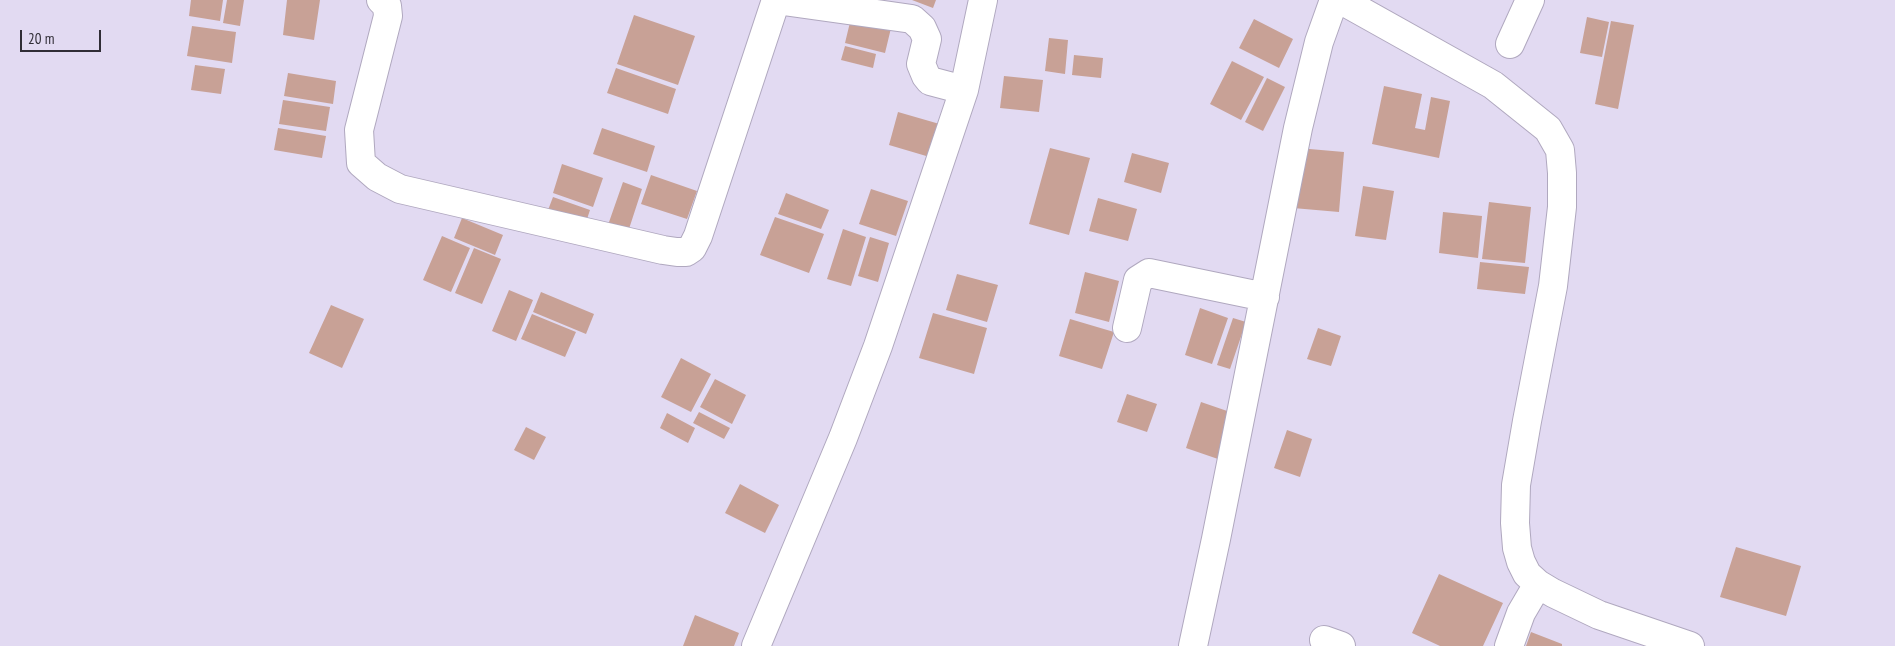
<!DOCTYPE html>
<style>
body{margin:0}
#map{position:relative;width:1895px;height:646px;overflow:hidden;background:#e2daf2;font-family:"PT Sans Narrow",sans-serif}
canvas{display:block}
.scale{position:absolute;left:20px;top:30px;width:81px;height:22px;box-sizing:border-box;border:2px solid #302d36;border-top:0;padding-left:6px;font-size:15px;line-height:18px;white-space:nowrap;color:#302d36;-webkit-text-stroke:4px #e2daf2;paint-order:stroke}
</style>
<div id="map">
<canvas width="1895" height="646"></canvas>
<div class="scale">20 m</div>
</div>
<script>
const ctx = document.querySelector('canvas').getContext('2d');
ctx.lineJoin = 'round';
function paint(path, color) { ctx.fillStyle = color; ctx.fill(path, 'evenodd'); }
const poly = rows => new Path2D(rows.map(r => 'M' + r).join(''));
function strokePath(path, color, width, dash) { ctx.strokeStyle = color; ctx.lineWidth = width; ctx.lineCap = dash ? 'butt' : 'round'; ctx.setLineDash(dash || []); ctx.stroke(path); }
paint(poly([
 [191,0,223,0,220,21,189,16],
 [227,0,244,0,240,26,223,23],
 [287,0,320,0,314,40,283,35],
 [912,0,936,0,933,8],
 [852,14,892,24,885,53,845,43],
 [634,15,695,36,678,85,617,64],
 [1587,17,1609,22,1602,57,1580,53],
 [1254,19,1293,39,1279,68,1239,48],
 [1611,21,1634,25,1618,109,1595,104],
 [192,26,236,32,232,63,187,56],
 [1049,38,1068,40,1065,74,1045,71],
 [845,46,876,54,873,68,841,60],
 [1074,55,1103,58,1101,78,1072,75],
 [1232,61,1264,77,1241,120,1210,104],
 [195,65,225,69,221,94,191,90],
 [616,68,676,89,668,114,607,93],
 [288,73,336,81,333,104,284,96],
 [1004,76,1043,80,1039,112,1000,108],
 [1267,78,1285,87,1263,131,1245,122],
 [1384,86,1422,94,1415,128,1425,130,1431,97,1450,101,1439,158,1372,144],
 [283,100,330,107,326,131,279,124],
 [898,112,943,125,933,158,889,145],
 [278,128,326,136,322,158,274,150],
 [602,128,655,146,647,172,593,154],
 [1050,148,1090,158,1069,235,1029,224],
 [1298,148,1344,152,1339,212,1293,208],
 [1132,153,1169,163,1161,193,1124,182],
 [562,164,603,178,593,207,553,193],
 [651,175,697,191,687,219,641,204],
 [623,182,642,189,628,232,608,225],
 [1363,186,1394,191,1386,240,1355,236],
 [871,189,908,201,896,236,859,224],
 [786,193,829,210,821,229,778,214],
 [553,197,590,210,583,231,545,218],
 [1098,198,1137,209,1128,241,1089,231],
 [1489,202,1531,207,1525,263,1482,259],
 [1443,212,1482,216,1478,258,1439,253],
 [775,217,824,234,809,273,760,255],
 [462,218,503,235,495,255,454,238],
 [843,229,866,237,851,286,827,279],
 [442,236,470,248,451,292,423,280],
 [870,237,889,243,878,282,858,276],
 [474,248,501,259,482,304,455,293],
 [1480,262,1529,267,1525,294,1477,289],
 [1085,272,1119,281,1109,322,1075,313],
 [957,274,998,285,987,322,946,310],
 [509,290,533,300,516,341,492,331],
 [541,292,594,314,586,334,533,312],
 [331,305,364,319,342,368,309,353],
 [1200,308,1228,318,1212,364,1185,355],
 [933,313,987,328,974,374,919,358],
 [532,314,576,332,565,357,521,339],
 [1233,318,1246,322,1230,369,1217,365],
 [1070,319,1114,332,1102,369,1059,356],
 [1318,328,1341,336,1331,366,1307,359],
 [681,358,711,374,691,412,661,397],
 [715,379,746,395,732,424,700,407],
 [1127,394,1157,404,1147,432,1117,422],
 [1201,402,1233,413,1218,459,1186,448],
 [699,412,730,428,724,439,693,423],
 [667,413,695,428,688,443,660,428],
 [526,427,546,437,534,460,514,450],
 [1287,430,1312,439,1300,477,1274,468],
 [740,484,779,505,765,533,725,513],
 [1736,547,1801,566,1786,616,1720,597],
 [1439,574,1503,603,1483,646,1440,646,1412,633],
 [695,615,739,633,734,646,683,646],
 [1531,632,1562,644,1562,646,1526,646]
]), '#c8a196');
const minor = poly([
 [381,0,387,6,388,16,359,130,361,163,377,177,400,189,663,250,677,252,686,252,692,248,698,236,776,0],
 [776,0,912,19,922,28,927,39,921,64,926,76,930,81,964,90],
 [1341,0,1493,85,1548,129,1560,150,1562,173,1562,207,1553,286,1527,421,1516,485,1515,523,1517,548,1521,562,1527,574,1538,584,1553,593,1599,615,1690,646],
 [1510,44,1530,0],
 [1127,328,1138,280,1149,273,1265,297],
 [1324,640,1341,646],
 [756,646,843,438,878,346,964,90,983,0],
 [1193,646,1216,539,1298,128,1319,42,1334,0],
 [1509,646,1521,613,1538,584]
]);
strokePath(minor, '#b0a8bf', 30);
strokePath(minor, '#fff', 28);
</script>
